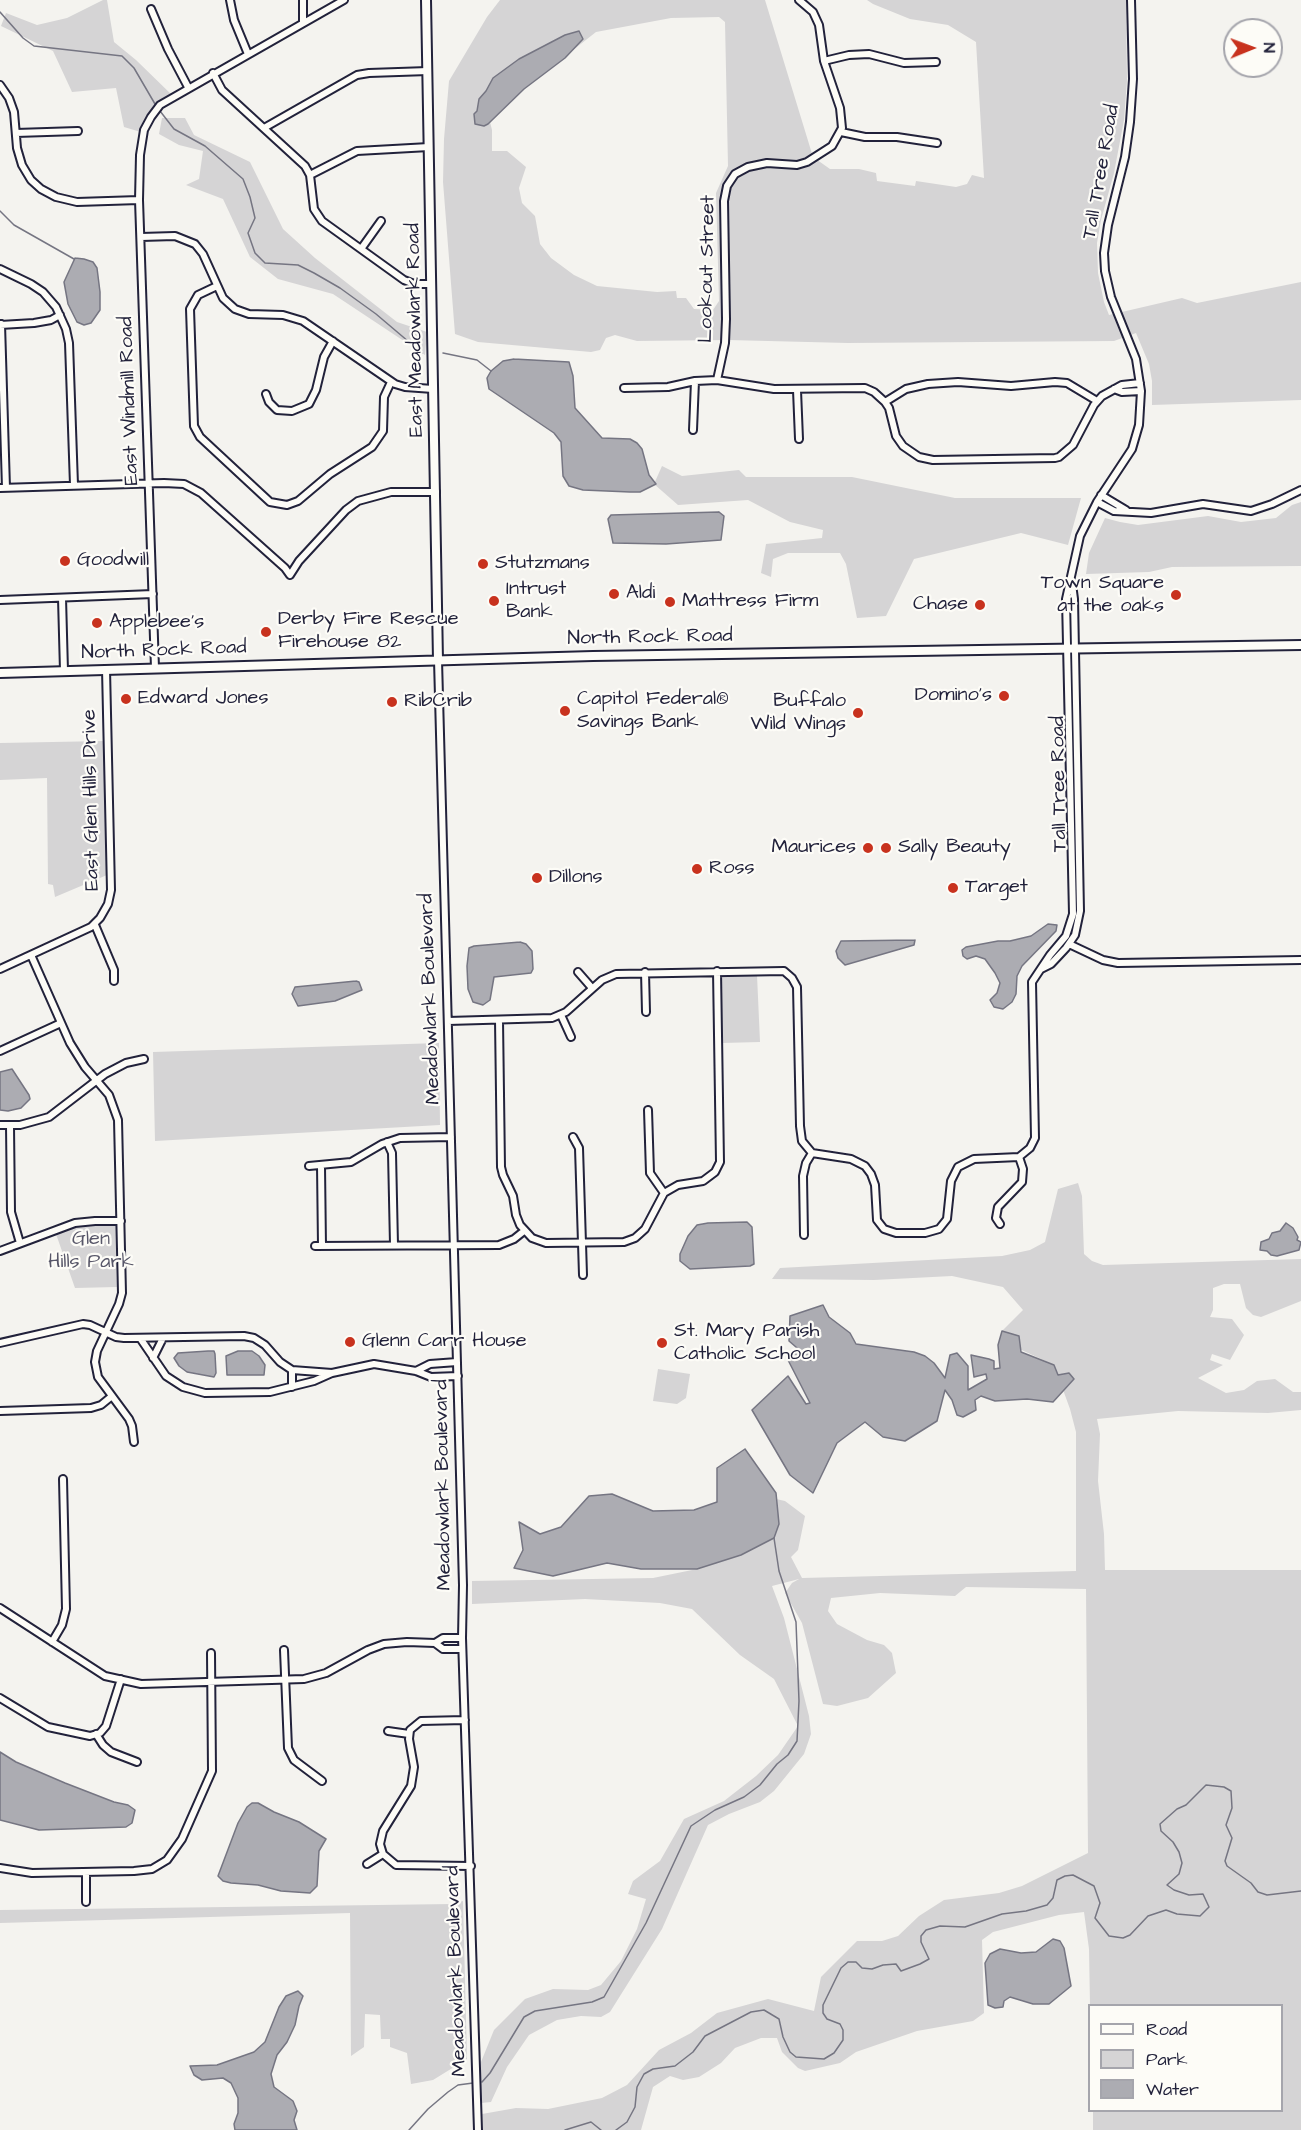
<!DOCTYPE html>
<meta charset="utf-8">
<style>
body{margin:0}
#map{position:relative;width:1301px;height:2130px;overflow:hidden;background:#f4f3ef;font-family:"Architects Daughter",sans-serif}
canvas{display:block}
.legend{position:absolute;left:1088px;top:2004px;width:195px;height:108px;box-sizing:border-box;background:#fdfcf7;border:2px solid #a5a5ac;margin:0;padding:8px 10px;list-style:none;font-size:18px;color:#22223b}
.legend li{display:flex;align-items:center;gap:12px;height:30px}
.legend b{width:30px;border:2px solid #a5a5ac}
.north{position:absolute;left:1223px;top:18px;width:60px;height:60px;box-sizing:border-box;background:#fdfcf7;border:2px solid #a5a5ac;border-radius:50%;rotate:89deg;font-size:16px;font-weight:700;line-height:24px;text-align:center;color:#22223b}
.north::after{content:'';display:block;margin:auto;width:21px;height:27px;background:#c8321e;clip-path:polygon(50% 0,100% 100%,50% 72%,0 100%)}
</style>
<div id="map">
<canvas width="1301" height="2130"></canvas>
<ul class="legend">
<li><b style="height:8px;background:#fdfcf7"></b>Road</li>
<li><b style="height:16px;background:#d5d4d5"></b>Park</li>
<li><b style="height:16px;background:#acacb2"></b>Water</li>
</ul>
<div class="north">N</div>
</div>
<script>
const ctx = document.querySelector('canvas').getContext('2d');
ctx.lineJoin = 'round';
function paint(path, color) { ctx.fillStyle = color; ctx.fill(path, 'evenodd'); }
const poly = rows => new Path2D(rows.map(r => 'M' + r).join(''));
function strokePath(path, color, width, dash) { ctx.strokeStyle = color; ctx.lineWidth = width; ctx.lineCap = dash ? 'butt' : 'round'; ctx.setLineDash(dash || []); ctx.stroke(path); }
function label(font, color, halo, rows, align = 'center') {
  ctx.font = font + ' "Architects Daughter",sans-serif'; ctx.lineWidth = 4.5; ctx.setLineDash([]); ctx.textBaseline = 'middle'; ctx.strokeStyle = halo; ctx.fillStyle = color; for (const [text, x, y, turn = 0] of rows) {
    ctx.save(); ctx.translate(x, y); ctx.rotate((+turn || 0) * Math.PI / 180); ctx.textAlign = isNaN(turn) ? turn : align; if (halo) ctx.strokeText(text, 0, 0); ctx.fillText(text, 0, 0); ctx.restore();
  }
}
paint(poly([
 [103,0,107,0,114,42,136,60,173,96,160,105,144,133,124,127,116,88,72,92,53,51,1,26,6,13,37,25,67,18],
 [500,0,765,0,813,157,830,169,859,169,876,173,877,181,915,186,916,181,956,187,967,184,972,175,984,178,976,42,948,25,910,19,873,4,867,0,1126,0,1127,81,1124,120,1114,173,1101,220,1097,243,1098,273,1104,302,1109,315,1182,298,1197,303,1301,282,1301,400,1152,405,1152,381,1149,364,1136,333,1114,341,848,343,728,340,637,341,615,335,606,338,600,350,591,352,478,342,455,334,443,182,444,139,449,81,487,17],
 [719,17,725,22,728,166,716,193,719,301,713,310,694,309,686,298,677,298,676,291,657,292,597,286,574,275,551,258,540,244,535,216,522,203,519,188,526,167,507,151,492,151,492,130,490,122,511,99,596,32,671,18],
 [162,118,185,118,194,135,250,162,283,229,315,258,397,322,427,332,425,355,333,294,278,279,250,257,223,199,186,185,199,179,203,151,179,145,159,134],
 [662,466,682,476,739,470,746,477,852,477,955,498,1081,498,1068,545,1021,533,914,559,886,616,857,618,846,564,840,553,788,553,773,559,771,577,761,573,766,544,822,538,823,530,790,522,748,500,678,505,654,484],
 [1301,502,1301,566,1172,567,1149,572,1086,574,1089,553,1105,518,1120,522,1138,525,1208,516,1241,522,1276,518,1292,505],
 [105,741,107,875,55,897,53,885,48,884,47,778,0,780,0,743],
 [724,974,757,975,760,1042,722,1043,721,979],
 [439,1043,440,1125,155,1141,153,1052],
 [1078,1183,1082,1196,1084,1254,1092,1261,1103,1265,1301,1259,1301,1301,1261,1317,1253,1315,1246,1308,1240,1284,1224,1284,1213,1288,1213,1310,1210,1317,1232,1319,1244,1335,1230,1360,1212,1354,1210,1360,1223,1365,1198,1378,1226,1393,1244,1390,1257,1381,1275,1379,1293,1392,1301,1392,1301,1410,1268,1413,1178,1411,1097,1419,1100,1434,1098,1481,1104,1534,1105,1570,1301,1570,1301,2130,1093,2130,1093,2111,1282,2110,1282,2006,1090,2005,1089,1949,1084,1912,1059,1915,993,1932,982,1940,984,2013,973,2021,917,2031,856,2052,840,2063,805,2071,798,2068,782,2052,777,2038,761,2038,735,2048,721,2063,699,2077,683,2080,670,2076,653,2087,641,2130,483,2130,482,2114,516,2108,548,2109,602,2098,627,2085,659,2050,691,2033,717,2013,768,1999,814,2011,821,1977,857,1941,882,1941,898,1936,919,1916,944,1900,999,1893,1022,1886,1088,1853,1086,1589,966,1587,955,1596,880,1593,831,1598,828,1611,837,1624,867,1640,884,1645,892,1653,896,1673,868,1698,837,1706,823,1704,802,1623,785,1593,792,1583,799,1579,772,1586,784,1618,809,1716,811,1734,804,1754,774,1791,760,1802,729,1814,708,1825,662,1929,610,2012,601,2017,581,2016,557,2020,529,2035,507,2067,491,2102,481,2103,481,2062,494,2030,525,1999,553,1989,588,1990,601,1985,621,1961,637,1929,646,1899,628,1894,633,1881,660,1861,684,1819,724,1801,756,1776,778,1755,798,1726,774,1679,740,1655,692,1609,660,1603,585,1599,472,1604,472,1581,653,1578,697,1569,779,1524,776,1499,785,1501,805,1516,798,1550,791,1557,802,1578,1076,1571,1076,1432,1070,1409,1054,1365,1013,1346,1002,1331,1023,1310,1003,1287,952,1276,874,1280,772,1279,780,1268,1002,1256,1030,1250,1045,1242,1058,1189],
 [116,1224,117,1287,75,1288,56,1234,84,1225],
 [658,1369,690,1374,686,1398,677,1404,653,1401],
 [463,1901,467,2059,433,2080,411,2084,407,2053,390,2047,390,2039,381,2039,380,2015,365,2014,364,2047,351,2056,350,1913,0,1923,0,1910,453,1904]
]), '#d5d4d5');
const water = poly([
 [579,31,583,39,565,58,524,89,488,124,484,126,475,124,474,114,477,111,479,99,486,91,493,78,519,59,565,35,579,31],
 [75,258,84,259,93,262,97,268,100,292,100,310,91,323,84,325,77,322,68,304,64,282,75,258],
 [514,359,569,362,573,376,575,408,602,438,630,439,637,443,642,449,649,475,656,484,640,492,630,492,583,490,569,486,563,476,561,442,554,433,489,389,487,378,491,371,503,361,514,359],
 [719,512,724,516,721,540,666,544,613,543,608,519,611,515,719,512],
 [1048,924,1057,925,1056,931,1022,966,1017,976,1016,994,1012,1002,1003,1009,994,1007,990,1000,997,993,1000,983,995,973,985,959,976,956,967,959,963,956,962,950,966,947,998,941,1010,941,1031,936,1048,924],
 [915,940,914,945,845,965,838,958,836,951,841,941,915,940],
 [520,942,526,944,532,951,533,969,531,973,494,977,490,1000,483,1005,473,1002,468,989,467,966,469,948,474,946,520,942],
 [356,981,359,982,362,990,335,1001,298,1006,292,994,295,987,356,981],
 [12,1069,29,1095,30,1099,21,1108,8,1111,0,1110,0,1072,12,1069],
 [747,1222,752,1227,754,1264,750,1266,690,1269,680,1261,680,1254,688,1236,697,1225,708,1223,747,1222],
 [1286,1223,1293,1228,1298,1237,1297,1240,1301,1242,1299,1250,1277,1256,1271,1255,1267,1251,1260,1250,1261,1242,1269,1239,1272,1233,1280,1231,1286,1223],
 [823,1305,829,1317,850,1333,856,1344,914,1352,925,1356,934,1363,945,1378,950,1355,957,1353,968,1366,968,1390,987,1379,986,1374,974,1377,971,1355,989,1359,994,1361,994,1369,1000,1368,998,1345,1002,1331,1019,1336,1021,1352,1054,1365,1058,1375,1069,1373,1074,1379,1053,1402,1027,1399,995,1401,981,1396,975,1400,976,1410,963,1417,957,1415,952,1400,945,1390,937,1421,905,1441,883,1437,865,1422,837,1443,813,1493,790,1475,752,1410,788,1376,806,1404,810,1403,788,1360,797,1351,808,1360,811,1360,789,1341,790,1316,823,1305],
 [208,1351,214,1351,215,1354,216,1373,214,1377,187,1372,179,1366,174,1358,178,1353,208,1351],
 [238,1351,252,1351,259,1356,265,1365,264,1375,227,1375,226,1356,238,1351],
 [745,1449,776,1493,779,1524,774,1538,741,1555,697,1569,641,1569,607,1563,553,1576,514,1568,523,1550,519,1522,540,1534,561,1527,589,1496,612,1494,653,1511,694,1510,717,1502,717,1468,745,1449],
 [0,1752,16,1762,65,1783,114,1802,128,1805,135,1810,132,1823,126,1827,39,1830,0,1820,0,1752],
 [252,1803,258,1803,274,1812,299,1822,326,1839,319,1851,317,1886,310,1893,281,1891,258,1885,231,1883,223,1881,218,1876,238,1823,247,1807,252,1803],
 [1053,1939,1060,1941,1064,1948,1071,1986,1049,2004,1033,2004,1010,1997,1004,2001,1003,2007,995,2008,988,2005,985,1963,990,1954,1000,1949,1021,1953,1036,1952,1053,1939],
 [298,1991,303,1996,299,2006,295,2025,287,2042,277,2055,271,2074,274,2087,293,2101,297,2111,294,2120,297,2130,235,2130,234,2124,238,2113,238,2098,231,2083,223,2078,202,2080,194,2075,190,2066,217,2065,254,2052,265,2042,279,2007,286,1996,298,1991]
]);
paint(water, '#acacb2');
strokePath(water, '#757582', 1.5);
strokePath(poly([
 [0,12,23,38,34,46,122,56,134,68,155,104],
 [160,111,174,129,205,146,243,179,250,197,255,218,248,233,255,253,265,263,298,265,314,273,340,288,376,314,422,353],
 [0,211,14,225,74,259],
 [443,353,477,360,491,371],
 [482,2082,490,2073,524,2017,535,2011,592,2002,604,1997,646,1923,691,1826,715,1810,744,1797,760,1785,777,1764,788,1755,797,1741,799,1701,796,1622,779,1571,774,1538],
 [409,2130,428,2109,448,2092,458,2085,473,2083],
 [565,2130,591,2122,601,2130],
 [616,2130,627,2122,635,2107,637,2087,644,2074,653,2069,675,2066,693,2052,705,2036,751,2012,764,2010,779,2019,783,2037,790,2052,796,2057,824,2059,834,2053,843,2040,843,2030,840,2024,827,2019,823,2013,823,2005,841,1968,848,1962,856,1962,862,1968,872,1969,883,1965,896,1964,901,1971,920,1964,929,1959,921,1942,921,1936,926,1930,940,1926,965,1927,1002,1914,1026,1911,1047,1905,1053,1898,1057,1880,1065,1876,1073,1875,1094,1886,1100,1903,1095,1918,1109,1936,1123,1938,1130,1935,1148,1916,1166,1910,1177,1914,1200,1916,1209,1907,1203,1894,1189,1895,1174,1890,1167,1885,1179,1874,1182,1863,1179,1852,1173,1842,1161,1831,1160,1824,1177,1809,1186,1805,1206,1785,1224,1787,1231,1791,1232,1808,1226,1825,1232,1838,1225,1861,1227,1866,1251,1883,1258,1892,1267,1895,1301,1891]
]), '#757582', 1.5);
const minor = poly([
 [230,0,234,20,248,54],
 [303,0,303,23],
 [151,9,168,49,188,87],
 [824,61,849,55,869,54,904,63,936,62],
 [213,73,222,90,305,166,310,175,314,209,322,221,404,280,414,284,431,284],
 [0,85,9,98,14,112,17,148,22,165,31,180,41,189,56,197,77,202,139,200],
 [264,128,357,75,369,73,428,71],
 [841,132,865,137,897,137,937,143],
 [16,133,78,131],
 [310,175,357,151,429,147],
 [141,237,175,236,195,244,203,254,223,298,235,309,249,314,283,315,303,321,395,384,405,387,433,389],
 [361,249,381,221],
 [0,269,31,284,43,292,56,307,66,329,69,343,74,485],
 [217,286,198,295,190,309,194,426,200,437,270,502,287,505,298,501,330,474,372,447,383,431,384,397,391,382],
 [1,324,6,488],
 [0,325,34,323,51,320,60,315],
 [717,380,725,343,726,319,724,201,727,186,735,174,748,167,767,163,797,165,807,162,832,146,842,128,840,108,824,61,819,25,813,12,799,0],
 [624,388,668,387,695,381,717,380,774,389,865,388,874,392,885,402,889,408,896,436,903,446,919,457,933,460,1055,458,1059,457,1073,445,1094,405,1102,396,1122,385,1140,383],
 [1114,389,1122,392,1141,391],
 [797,390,799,439],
 [266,394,269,402,277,410,292,411,309,404,316,390,324,357,333,341],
 [885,402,906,389,928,384,958,382,1011,386,1055,382,1067,383,1097,401],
 [693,430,695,381],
 [0,488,164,483,184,484,201,493,285,568,290,575,299,561,346,510,358,501,391,492,436,492],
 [1101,495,1126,510],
 [1097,502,1114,511,1151,513,1203,504,1251,511,1272,504,1301,490],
 [62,598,64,671],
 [0,600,153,594],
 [438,660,463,1585,462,1638,478,2130],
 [155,668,139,200,140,155,144,130,151,117,160,105,344,0],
 [95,925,114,970,114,981],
 [1069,944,1103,960,1118,963,1301,960],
 [31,955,70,1043,85,1067,109,1095,118,1120,122,1293,119,1304,97,1351,95,1362,98,1377,129,1419,132,1426,134,1442],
 [0,969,91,927,100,918,108,904,111,890,106,669],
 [1041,969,1051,964,1066,948,1075,935,1080,911,1074,599,1072,584],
 [578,972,592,988],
 [645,972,646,1012],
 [561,1015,571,1037],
 [499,1020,501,1167,503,1175,513,1196,516,1215,520,1225,532,1238,546,1243,624,1242,635,1238,645,1229,664,1193,678,1185,703,1181,715,1172,720,1162,717,971],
 [448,1021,552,1018,566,1012,602,980,616,974,784,971,792,978,797,987,800,1126,802,1141,812,1153],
 [0,1051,61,1023],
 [648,1110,650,1173,664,1193],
 [0,1125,20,1125,49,1117,105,1074,126,1063,144,1059],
 [10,1126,11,1212,20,1243],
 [573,1137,579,1148,583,1275],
 [387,1142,392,1153,394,1245],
 [812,1153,851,1159,865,1166,871,1174,875,1185,877,1220,884,1229,896,1233,925,1233,939,1229,947,1219,951,1181,958,1167,974,1159,1019,1157,1030,1148,1035,1138,1032,982,1050,955,1066,936,1073,914,1066,599,1080,536,1097,502,1132,449,1139,425,1141,391,1136,359,1111,297,1105,271,1104,253,1108,225,1125,157,1130,122,1133,79,1131,0],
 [309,1166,351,1162,382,1144,400,1138,451,1137],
 [321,1166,322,1246],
 [1000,1224,996,1218,998,1207,1022,1182,1023,1169,1019,1157],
 [804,1235,803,1176,806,1163,812,1153],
 [315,1246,499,1245,514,1239,524,1231],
 [0,1251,75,1223,95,1221,121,1221],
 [140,1338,166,1376,183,1387,205,1393,270,1392,314,1381,332,1373,374,1364,416,1371,431,1377,458,1376],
 [0,1343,83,1324,90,1325,116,1337,124,1338,244,1336,254,1338,265,1345,280,1362,292,1370,332,1373],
 [153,1358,163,1338],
 [292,1370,292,1387],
 [416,1371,430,1364,457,1362],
 [0,1411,91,1408,101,1405,112,1396],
 [0,1608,105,1676,141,1684,304,1679,326,1673,368,1650,384,1644,407,1642,435,1643],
 [462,1638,443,1638,435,1643,443,1649,462,1649],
 [52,1642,62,1625,66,1609,63,1479],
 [284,1650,288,1748,294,1760,322,1781],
 [0,1698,48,1727,90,1736,100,1733,106,1726,121,1679],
 [465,1720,421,1721,410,1730,409,1739,414,1767,411,1786,383,1831,380,1844,383,1854,396,1865,471,1866],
 [388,1731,409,1734],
 [96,1734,103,1745,111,1752,137,1762],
 [367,1864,383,1854],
 [0,1868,32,1873,134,1871,152,1869,167,1860,182,1839,212,1771,211,1653],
 [86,1872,86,1902]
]);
const major = poly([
 [426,0,438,660],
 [0,673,593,656,1301,645]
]);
strokePath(minor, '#22223b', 10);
strokePath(major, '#22223b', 12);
strokePath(minor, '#fdfcf7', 6);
strokePath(major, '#fdfcf7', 8);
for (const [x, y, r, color] of [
 [65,561,6,"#c8321e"],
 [483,564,6,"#c8321e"],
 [614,594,6,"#c8321e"],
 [1176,595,6,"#c8321e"],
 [494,601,6,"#c8321e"],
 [670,602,6,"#c8321e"],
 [980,605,6,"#c8321e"],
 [97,623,6,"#c8321e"],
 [266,632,6,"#c8321e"],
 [1004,696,6,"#c8321e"],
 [126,699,6,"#c8321e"],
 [392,702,6,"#c8321e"],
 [565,711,6,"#c8321e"],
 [858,713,6,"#c8321e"],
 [868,848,6,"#c8321e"],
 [886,848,6,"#c8321e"],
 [697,869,6,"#c8321e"],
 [537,878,6,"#c8321e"],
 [953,888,6,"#c8321e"],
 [350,1342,6,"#c8321e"],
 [662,1343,6,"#c8321e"]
]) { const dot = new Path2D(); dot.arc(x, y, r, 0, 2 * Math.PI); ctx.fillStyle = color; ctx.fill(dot); strokePath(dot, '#fdfcf7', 2); }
label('20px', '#22223b', '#fdfcf7', [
 ["Tall Tree Road",1102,172,-80],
 ["Lookout Street",708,269,-89],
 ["East Meadowlark Road",416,330,-91],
 ["East Windmill Road",130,401,-92],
 ["North Rock Road",650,638,-1],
 ["North Rock Road",164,651,-2],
 ["Tall Tree Road",1060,784,-91],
 ["East Glen Hills Drive",92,800,-91],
 ["Meadowlark Boulevard",431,999,-92],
 ["Meadowlark Boulevard",444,1485,-91],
 ["Meadowlark Boulevard",457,1971,-92]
]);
label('20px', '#22223b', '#fdfcf7', [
 ["Goodwill",77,561],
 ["Stutzmans",495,564],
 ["Town Square",1164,584,"right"],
 ["at the oaks",1164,607,"right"],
 ["Intrust",506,590],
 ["Bank",506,613],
 ["Aldi",626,594],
 ["Mattress Firm",682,602],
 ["Chase",968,605,"right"],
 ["Derby Fire Rescue",278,620],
 ["Firehouse 82",278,643],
 ["Applebee's",109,623],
 ["Domino's",992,696,"right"],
 ["Edward Jones",138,699],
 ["Capitol Federal®",577,700],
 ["Savings Bank",577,723],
 ["RibCrib",404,702],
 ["Buffalo",846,702,"right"],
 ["Wild Wings",846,725,"right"],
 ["Maurices",856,848,"right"],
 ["Sally Beauty",898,848],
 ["Ross",709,869],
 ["Dillons",549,878],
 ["Target",965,888],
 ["St. Mary Parish",674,1332],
 ["Catholic School",674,1355],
 ["Glenn Carr House",362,1342]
], 'left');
label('20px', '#585769', '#fdfcf7', [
 ["Glen",91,1240],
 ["Hills Park",91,1263]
]);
</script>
